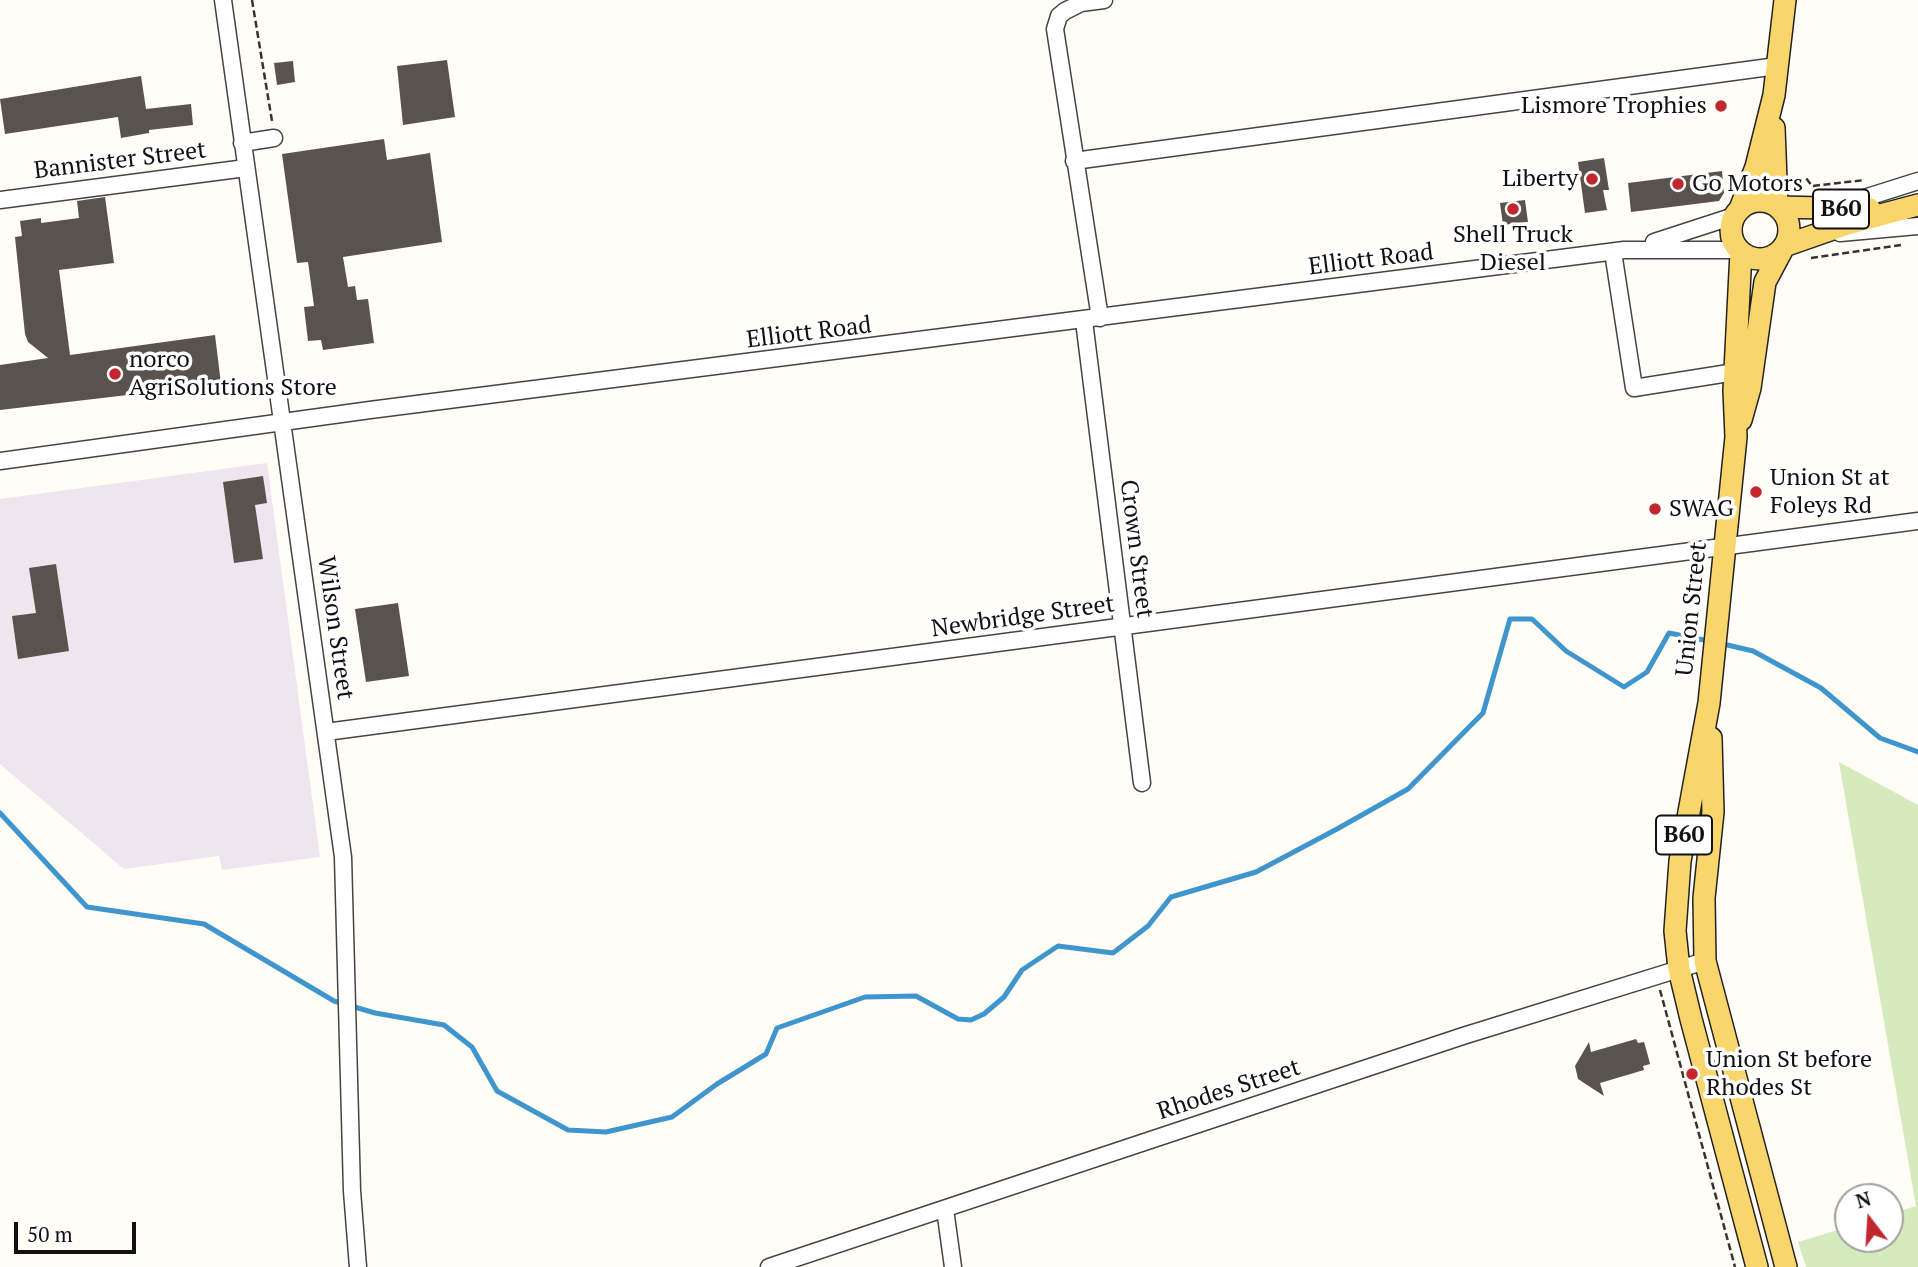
<!DOCTYPE html>
<style>
body{margin:0}
#map{position:relative;width:1918px;height:1267px;overflow:hidden;background:#fffdf5;font-family:"PT Serif",serif}
canvas{display:block}
.north{position:absolute;left:1834px;top:1183px;width:70px;height:70px;box-sizing:border-box;background:#fff;border:2px solid #a0a0a0;border-radius:50%;rotate:343deg;font-size:19px;font-weight:700;line-height:28px;text-align:center;color:#111}
.north::after{content:'';display:block;margin:auto;width:24px;height:32px;background:#c4262e;clip-path:polygon(50% 0,100% 100%,50% 72%,0 100%)}
.scale{position:absolute;left:14px;top:1222px;width:122px;height:32px;box-sizing:border-box;border:4px solid #111;border-top:0;padding-left:9px;font-size:21px;line-height:24px;white-space:nowrap;color:#111;-webkit-text-stroke:5px #fff;paint-order:stroke}
</style>
<div id="map">
<canvas width="1918" height="1267"></canvas>
<div class="north">N</div>
<div class="scale">50 m</div>
</div>
<script>
const ctx = document.querySelector('canvas').getContext('2d');
ctx.lineJoin = 'round';
function paint(path, color) { ctx.fillStyle = color; ctx.fill(path, 'evenodd'); }
const poly = rows => new Path2D(rows.map(r => 'M' + r).join(''));
function strokePath(path, color, width, dash) { ctx.strokeStyle = color; ctx.lineWidth = width; ctx.lineCap = dash ? 'butt' : 'round'; ctx.setLineDash(dash || []); ctx.stroke(path); }
function label(font, color, halo, rows, align = 'center') {
  ctx.font = font + ' "PT Serif",serif'; ctx.lineWidth = 7; ctx.setLineDash([]); ctx.textBaseline = 'middle'; ctx.strokeStyle = halo; ctx.fillStyle = color; for (const [text, x, y, turn = 0] of rows) {
    ctx.save(); ctx.translate(x, y); ctx.rotate((+turn || 0) * Math.PI / 180); ctx.textAlign = isNaN(turn) ? turn : align; if (halo) ctx.strokeText(text, 0, 0); ctx.fillText(text, 0, 0); ctx.restore();
  }
}
paint(poly([
 [267,463,320,857,222,870,219,856,124,869,0,764,0,499]
]), '#eee6ef');
paint(poly([
 [1839,762,1918,805,1918,1267,1806,1267,1798,1242,1848,1227,1848,1239,1890,1239,1890,1214,1916,1206]
]), '#d5ebbd');
strokePath(poly([
 [1719,643,1753,651,1821,688,1880,738,1918,752],
 [0,813,87,907,204,924,334,1001,375,1013,444,1025,472,1047,497,1091,568,1130,606,1132,672,1117,717,1084,766,1054,777,1028,865,997,916,996,958,1019,971,1020,984,1014,1004,997,1022,970,1058,946,1113,953,1148,926,1171,897,1256,872,1337,829,1408,789,1483,713,1510,619,1532,619,1566,651,1624,687,1647,672,1669,633,1709,641]
]), '#3f96cf', 5);
paint(poly([
 [447,60,455,117,403,125,397,66],
 [293,61,295,82,277,85,274,63],
 [141,76,146,109,191,104,193,125,149,130,149,133,121,138,118,117,5,134,0,99],
 [384,139,387,160,430,153,442,242,343,257,348,287,355,286,357,300,368,299,374,343,323,350,321,340,308,341,304,307,314,306,308,262,297,263,282,154],
 [1604,158,1609,190,1603,190,1607,210,1585,213,1578,162],
 [1722,171,1724,193,1719,201,1631,212,1628,183],
 [105,197,114,263,59,270,70,355,215,335,221,384,0,410,0,365,48,358,28,342,25,334,15,237,22,236,20,221,41,218,41,223,79,218,77,201],
 [1525,200,1528,222,1503,225,1500,203],
 [263,476,267,503,255,505,263,559,234,563,223,482],
 [56,564,69,651,18,659,12,616,36,613,29,568],
 [398,603,409,676,366,682,355,609],
 [1636,1039,1638,1043,1644,1042,1648,1056,1650,1064,1643,1066,1644,1070,1600,1083,1604,1096,1578,1079,1575,1066,1589,1042,1591,1052]
]), '#5a524d');
const minor = poly([
 [223,0,343,857,352,1191,358,1267],
 [242,143,274,138],
 [1074,161,1777,66],
 [0,200,246,168],
 [1842,205,1918,181],
 [1840,233,1918,226],
 [1654,242,1734,216],
 [1613,252,1634,388,1735,372],
 [1100,318,1055,29,1059,16,1065,11,1081,3,1104,0],
 [1084,321,1142,783],
 [0,461,370,410,1624,250,1739,250],
 [326,732,1918,521],
 [945,1209,953,1267],
 [769,1267,1463,1036,1705,961]
]);
const major = poly([
 [1774,128,1777,206],
 '1731 230a29 29 0 1 1 58 0a29 29 0 1 1-58 0Z',
 [1778,207,1870,209],
 [1740,209,1756,167,1774,95,1785,0],
 [1784,246,1847,224,1918,205],
 [1741,252,1734,390,1736,437,1709,703,1680,861,1675,931,1679,969,1691,1019,1757,1267],
 [1741,420,1750,388,1765,282,1782,250],
 [1711,738,1713,812,1704,898,1705,961,1786,1267]
]);
strokePath(minor, '#444', 19);
strokePath(major, '#222', 24);
strokePath(poly([
 [252,0,272,121],
 [1796,178,1806,178,1812,186,1865,180],
 [1811,258,1901,245],
 [1660,990,1735,1267]
]), '#333', 2.5, [7, 3.5]);
strokePath(minor, '#fff', 16);
strokePath(major, '#f9d66b', 21);
for (const [x, y, r, color] of [
 [1721,106,7,"#c4262e"],
 [1592,179,7,"#c4262e"],
 [1678,184,7,"#c4262e"],
 [1513,209,7,"#c4262e"],
 [115,374,7,"#c4262e"],
 [1756,492,7,"#c4262e"],
 [1655,509,7,"#c4262e"],
 [1692,1074,7,"#c4262e"]
]) { const dot = new Path2D(); dot.arc(x, y, r, 0, 2 * Math.PI); ctx.fillStyle = color; ctx.fill(dot); strokePath(dot, '#fff', 2.5); }
for (const [x, y, w] of [
 [1841,209,56],
 [1684,835,56]
]) { const box = new Path2D(); box.roundRect(x - w / 2, y - 19.5, w, 39, 5); ctx.fillStyle = '#fff'; ctx.fill(box); strokePath(box, '#111', 2); }
label('bold 23px', '#111', null, [
 ["B60",1841,209],
 ["B60",1684,835]
]);
label('24px', '#111', '#fff', [
 ["Lismore Trophies",1707,106,"right"],
 ["Liberty",1578,179,"right"],
 ["Go Motors",1692,184],
 ["Shell Truck",1513,235,"center"],
 ["Diesel",1513,263,"center"],
 ["norco",129,360],
 ["AgriSolutions Store",129,388],
 ["Union St at",1770,478],
 ["Foleys Rd",1770,506],
 ["SWAG",1669,509],
 ["Union St before",1706,1060],
 ["Rhodes St",1706,1088]
], 'left');
label('24px', '#111', '#fff', [
 ["Bannister Street",120,161,-7],
 ["Elliott Road",1371,260,-7],
 ["Elliott Road",809,333,-7],
 ["Crown Street",1136,549,83],
 ["Union Street",1692,609,-84],
 ["Newbridge Street",1023,617,-8],
 ["Wilson Street",335,628,82],
 ["Rhodes Street",1229,1090,-18]
]);
</script>
